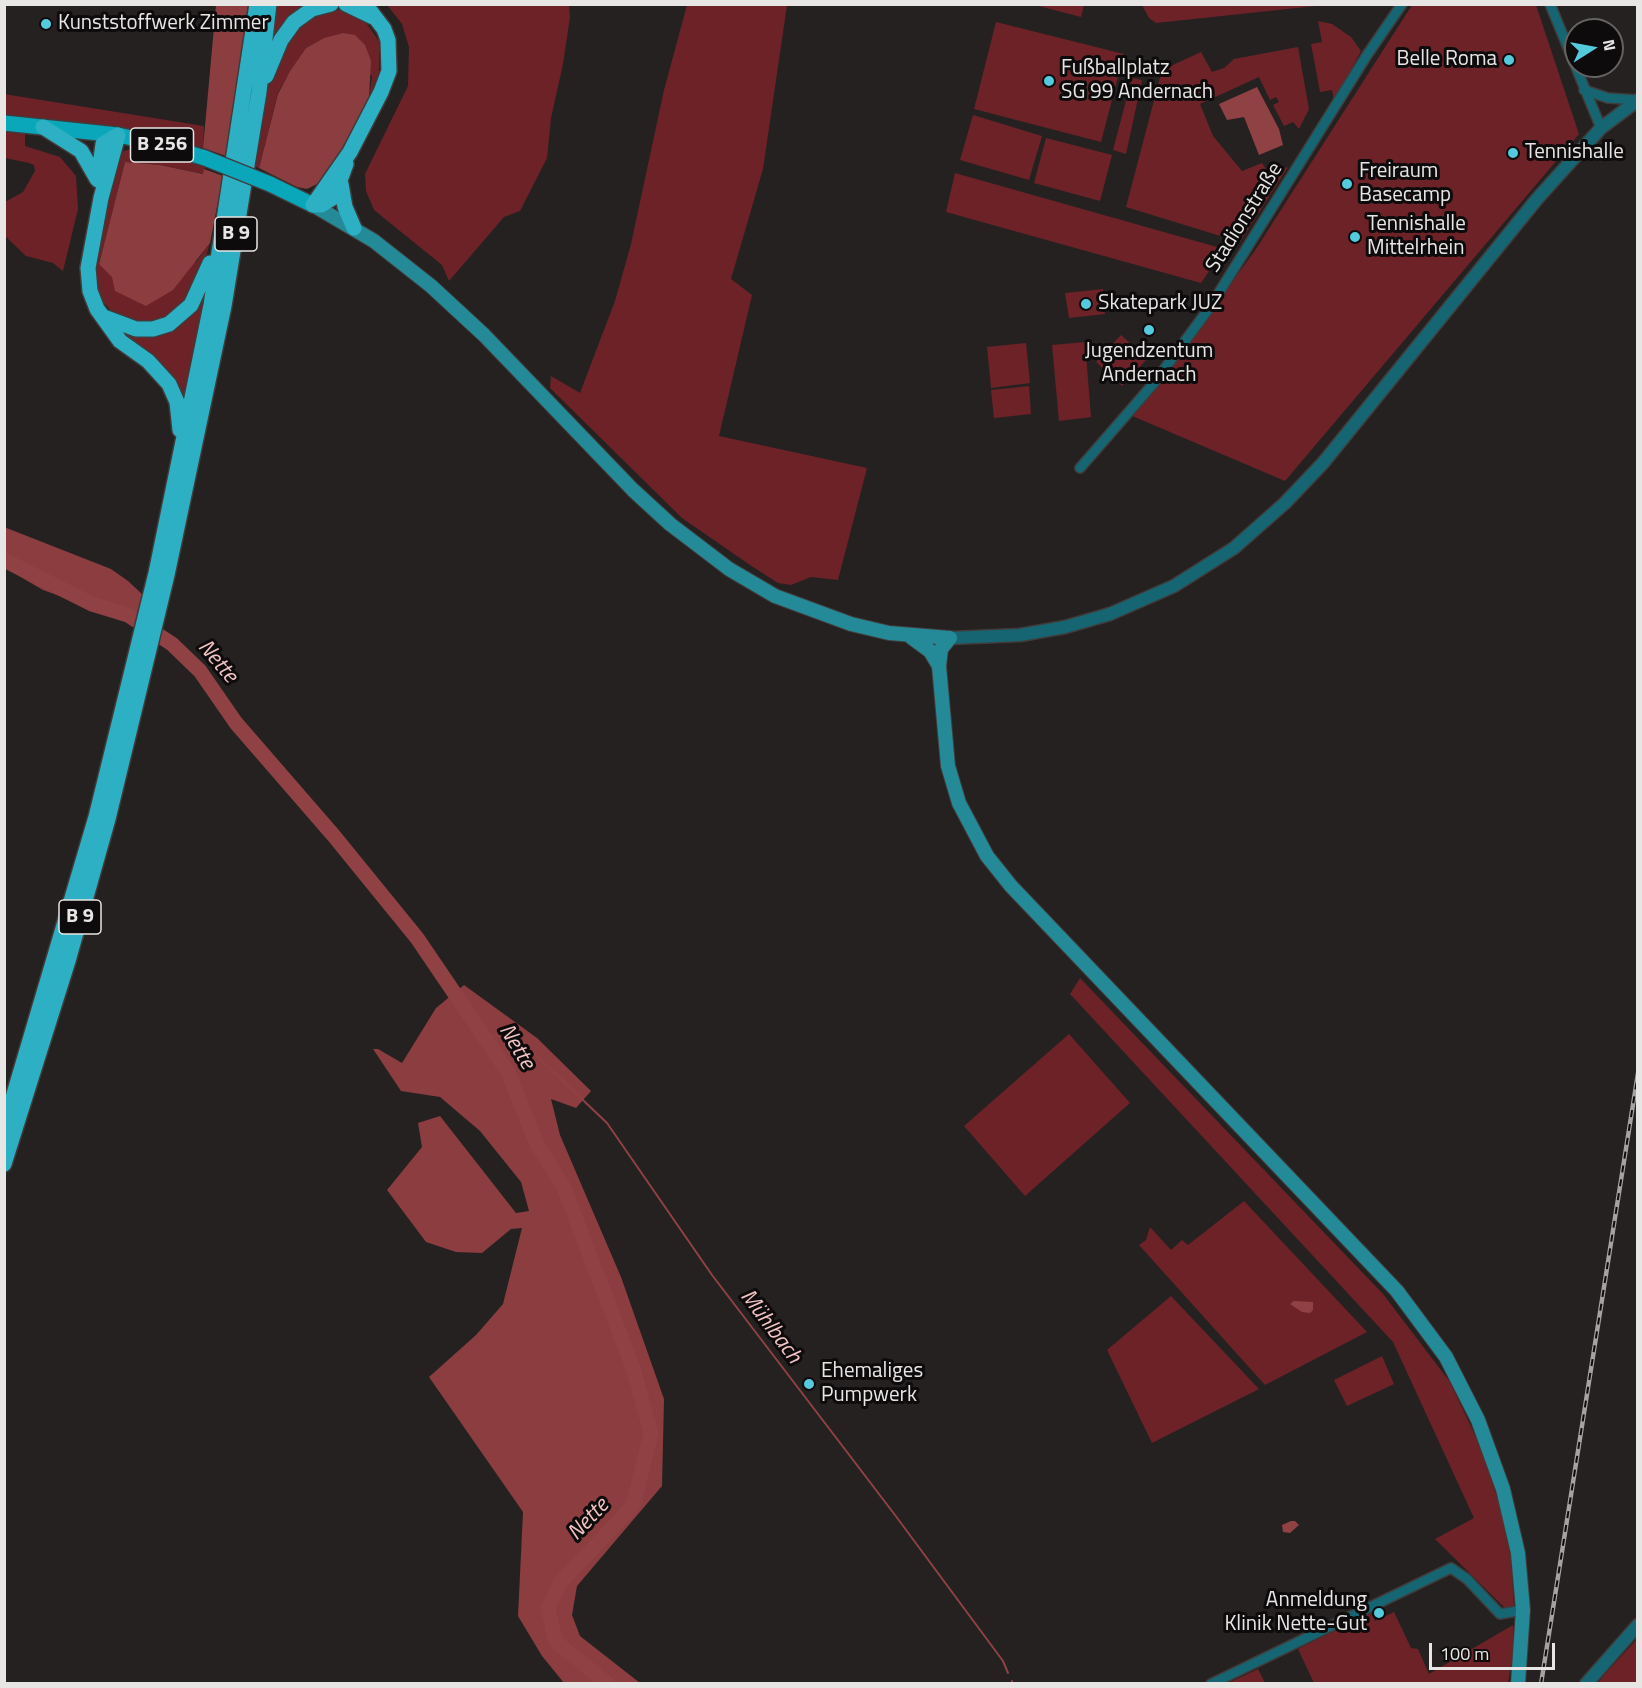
<!DOCTYPE html>
<meta charset="utf-8">
<style>
body{margin:0}
#map{position:relative;width:1642px;height:1688px;overflow:hidden;background:#252121;font-family:"Titillium Web",sans-serif}
canvas{display:block}
.frame{position:absolute;inset:0;border:6px solid #e8e5e5;pointer-events:none}
.north{position:absolute;left:1564px;top:18px;width:60px;height:60px;box-sizing:border-box;background:#0d0b0b;border:2px solid #656262;border-radius:50%;rotate:79deg;font-size:16px;font-weight:700;line-height:24px;text-align:center;color:#e8e5e5}
.north::after{content:'';display:block;margin:auto;width:21px;height:27px;background:#54cadd;clip-path:polygon(50% 0,100% 100%,50% 72%,0 100%)}
.scale{position:absolute;left:1429px;top:1643px;width:126px;height:27px;box-sizing:border-box;border:3px solid #e8e5e5;border-top:0;padding-left:8px;font-size:18px;line-height:21px;white-space:nowrap;color:#e8e5e5;-webkit-text-stroke:4px #0d0b0b;paint-order:stroke}
</style>
<div id="map">
<canvas width="1642" height="1688"></canvas>
<div class="frame"></div>
<div class="north">N</div>
<div class="scale">100 m</div>
</div>
<script>
const ctx = document.querySelector('canvas').getContext('2d');
ctx.lineJoin = 'round';
function paint(path, color) { ctx.fillStyle = color; ctx.fill(path, 'evenodd'); }
const poly = rows => new Path2D(rows.map(r => 'M' + r).join(''));
function strokePath(path, color, width, dash) { ctx.strokeStyle = color; ctx.lineWidth = width; ctx.lineCap = dash ? 'butt' : 'round'; ctx.setLineDash(dash || []); ctx.stroke(path); }
function label(font, color, halo, rows, align = 'center') {
  ctx.font = font + ' "Titillium Web",sans-serif'; ctx.lineWidth = 6; ctx.setLineDash([]); ctx.textBaseline = 'middle'; ctx.strokeStyle = halo; ctx.fillStyle = color; for (const [text, x, y, turn = 0] of rows) {
    ctx.save(); ctx.translate(x, y); ctx.rotate((+turn || 0) * Math.PI / 180); ctx.textAlign = isNaN(turn) ? turn : align; if (halo) ctx.strokeText(text, 0, 0); ctx.fillText(text, 0, 0); ctx.restore();
  }
}
paint(poly([
 [275,5,314,5,269,47],
 [387,5,569,5,570,17,563,64,551,118,547,158,520,211,504,217,449,281,442,265,374,210,366,191,365,174,408,86,409,47,402,24],
 [687,5,787,5,763,169,731,279,752,295,719,436,867,468,838,580,811,577,791,585,778,583,750,565,682,518,550,388,551,376,580,393,615,301,631,244,664,90],
 [1035,5,1084,5,1081,17],
 [1142,5,1325,5,1156,23,1149,18],
 [1412,5,1536,5,1579,134,1285,481,1130,415,1170,367,1256,249],
 [329,10,341,10,364,20,379,41,379,72,369,98,372,76,324,38,306,48,290,71,278,93,259,168,253,166,267,90,285,42,306,18],
 [1318,21,1332,24,1351,37,1361,51,1334,102,1332,90,1320,92,1311,44,1322,42],
 [996,22,1124,54,1101,142,974,109],
 [1298,47,1309,109,1299,129,1293,122,1284,126,1273,105,1279,102,1276,97,1270,100,1259,77,1200,104,1213,136,1242,171,1262,163,1268,172,1288,167,1240,242,1126,207,1162,70,1201,52,1212,72,1224,68,1234,59],
 [1132,78,1142,80,1126,154,1113,150],
 [4,94,204,126,203,148,118,127,5,115],
 [973,115,1042,136,1029,180,960,160],
 [5,130,25,132,25,146,60,157,76,176,78,209,63,271,53,263,26,256,5,236,5,202,23,192,35,171,34,165,29,163,5,158],
 [1046,138,1112,155,1100,201,1034,183],
 [137,147,205,166,204,174,160,165,125,162,99,264,196,262,210,243,197,286,177,313,145,326,115,315,99,297,95,281,94,265,104,211,121,152],
 [955,173,1224,249,1201,283,946,212],
 [1103,289,1105,314,1069,318,1065,293],
 [201,295,205,295,184,404,138,349,109,321,146,334],
 [1121,335,1147,359,1122,386,1096,362],
 [1085,342,1091,417,1059,421,1052,345],
 [1026,343,1030,383,991,388,987,347],
 [1029,386,1031,414,994,418,991,390],
 [1080,978,1383,1294,1450,1382,1484,1454,1500,1507,1511,1558,1514,1606,1507,1610,1435,1539,1474,1518,1393,1342,1070,994],
 [1069,1034,1130,1103,1025,1196,964,1126],
 [1244,1201,1367,1332,1265,1385,1139,1245,1146,1240,1150,1227,1171,1250,1182,1240,1188,1245],
 [1171,1296,1259,1389,1152,1443,1107,1350],
 [1382,1356,1394,1384,1347,1406,1334,1380],
 [1394,1612,1411,1648,1418,1649,1429,1674,1513,1625,1514,1648,1508,1683,1314,1683,1298,1649,1371,1613,1375,1621],
 [1637,1639,1637,1683,1598,1683,1604,1675],
 [1258,1669,1265,1683,1228,1683]
]), '#6d2228');
paint(poly([
 [216,5,248,5,226,156,203,148],
 [343,33,355,35,365,45,371,61,369,98,337,159,319,183,307,189,297,187,259,168,278,94,290,71,306,48,324,38],
 [125,162,160,165,203,174,204,169,223,176,210,243,173,290,146,306,115,291,112,277,99,264],
 [4,527,111,569,128,581,143,595,134,623,43,590,5,568],
 [464,985,537,1038,591,1091,576,1108,551,1099,560,1135,621,1277,664,1399,662,1486,577,1586,572,1615,580,1636,640,1683,564,1683,542,1656,518,1616,523,1512,429,1377,476,1335,503,1304,522,1228,511,1229,482,1253,456,1252,426,1242,387,1190,422,1147,418,1123,440,1116,516,1213,529,1211,521,1182,480,1131,440,1097,401,1091,373,1049,378,1049,402,1063,436,1008]
]), '#8b3d40');
paint(poly([
 [1257,87,1279,129,1283,145,1259,155,1244,117,1227,120,1219,104],
 [1294,1301,1313,1302,1313,1310,1310,1313,1302,1312,1290,1304],
 [1291,1521,1295,1521,1299,1525,1290,1533,1283,1532,1282,1525]
]), '#8f4144');
strokePath(poly([
 [483,1034,520,1040,607,1123,712,1275,895,1515,1003,1661,1008,1673],
 [1012,1681,1013,1684]
]), '#8f4144', 2);
strokePath(poly([
 [4,560,92,604,128,615,172,644,200,671,236,723,334,836,417,938,508,1072,536,1142,564,1188,633,1368,651,1433,633,1506,560,1583,548,1608,556,1642,608,1684]
]), '#8f4144', 15);
const minor = poly([
 [1550,4,1601,128],
 [1584,90,1608,98,1638,100],
 [1080,468,1154,383,1210,307,1367,55,1402,4],
 [1211,1684,1451,1568,1467,1579,1500,1614,1523,1610]
]);
const tertiary = poly([
 [950,638,1020,635,1065,627,1110,614,1174,586,1234,548,1285,503,1323,463,1537,199,1601,128,1638,100],
 [1586,1684,1638,1625]
]);
const secondary = poly([
 [313,205,374,241,431,286,484,335,633,490,670,524,729,569,775,596,851,624,889,633,950,638],
 [911,637,930,651,939,666],
 [950,638,941,649,939,666,948,766,959,803,987,856,1011,886,1397,1291,1446,1357,1478,1420,1503,1489,1518,1553,1523,1610,1518,1684]
]);
const primary = poly([
 [4,123,118,135,151,142,205,158],
 [270,184,313,205]
]);
const trunk = poly([
 [346,4,373,17],
 [266,76,281,40,294,22,312,9,331,4],
 [43,127,81,151,97,179],
 [98,180,103,144,118,135,101,198,88,268,90,291,97,309,120,341,148,361,169,384,177,402,180,430],
 [341,184,345,207,354,228],
 [313,205,350,152,381,92,389,71,388,40,384,29,365,4],
 [313,205,321,205,334,197,346,164],
 [104,317,136,329,153,329,169,324,191,305,210,263],
 [4,1128,96,817,156,573,211,305,257,4],
 [4,1164,68,961,108,819,167,575,224,306,259,92,269,4]
]);
strokePath(minor, '#403c3c', 12);
strokePath(tertiary, '#403c3c', 15);
strokePath(secondary, '#403c3c', 16);
strokePath(primary, '#403c3c', 18);
strokePath(trunk, '#403c3c', 18);
strokePath(minor, '#156672', 9);
strokePath(tertiary, '#156672', 12);
strokePath(secondary, '#248a98', 14);
strokePath(primary, '#0aa6ba', 15);
strokePath(trunk, '#2db0c3', 15);
const rail = poly([
 [1541,1684,1638,1073]
]);
strokePath(rail, '#a5a2a2', 4.5);
strokePath(rail, '#0d0b0b', 2, [7]);
const primaryBridge = poly([
 [205,158,270,184]
]);
strokePath(primaryBridge, '#403c3c', 18, []);
strokePath(primaryBridge, '#0aa6ba', 15);
for (const [x, y, r, color] of [
 [46,24,6,"#54cadd"],
 [1509,60,6,"#54cadd"],
 [1049,81,6,"#54cadd"],
 [1513,153,6,"#54cadd"],
 [1347,184,6,"#54cadd"],
 [1355,237,6,"#54cadd"],
 [1086,304,6,"#54cadd"],
 [1149,330,6,"#54cadd"],
 [809,1384,6,"#54cadd"],
 [1379,1613,6,"#54cadd"]
]) { const dot = new Path2D(); dot.arc(x, y, r, 0, 2 * Math.PI); ctx.fillStyle = color; ctx.fill(dot); strokePath(dot, '#0d0b0b', 2); }
for (const [x, y, w] of [
 [162,145,63],
 [236,234,42],
 [80,917,42]
]) { const box = new Path2D(); box.roundRect(x - w / 2, y - 17, w, 34, 4.5); ctx.fillStyle = '#0d0b0b'; ctx.fill(box); strokePath(box, '#e8e5e5', 1.5); }
label('bold 20px', '#e8e5e5', null, [
 ["B 256",162,145],
 ["B 9",236,234],
 ["B 9",80,917]
]);
label('21px', '#e8e5e5', '#0d0b0b', [
 ["Kunststoffwerk Zimmer",58,24],
 ["Belle Roma",1497,60,"right"],
 ["Fußballplatz",1061,69],
 ["SG 99 Andernach",1061,93],
 ["Tennishalle",1525,153],
 ["Freiraum",1359,172],
 ["Basecamp",1359,196],
 ["Tennishalle",1367,225],
 ["Mittelrhein",1367,249],
 ["Skatepark JUZ",1098,304],
 ["Jugendzentum",1149,352,"center"],
 ["Andernach",1149,376,"center"],
 ["Ehemaliges",821,1372],
 ["Pumpwerk",821,1396],
 ["Anmeldung",1367,1601,"right"],
 ["Klinik Nette-Gut",1367,1625,"right"]
], 'left');
label('21px', '#e8e5e5', '#0d0b0b', [
 ["Stadionstraße",1245,218,-58]
]);
label('italic 22px', '#f4c4c4', '#0d0b0b', [
 ["Nette",217,662,50],
 ["Nette",516,1047,59],
 ["Mühlbach",770,1327,53],
 ["Nette",589,1520,-47]
]);
</script>
